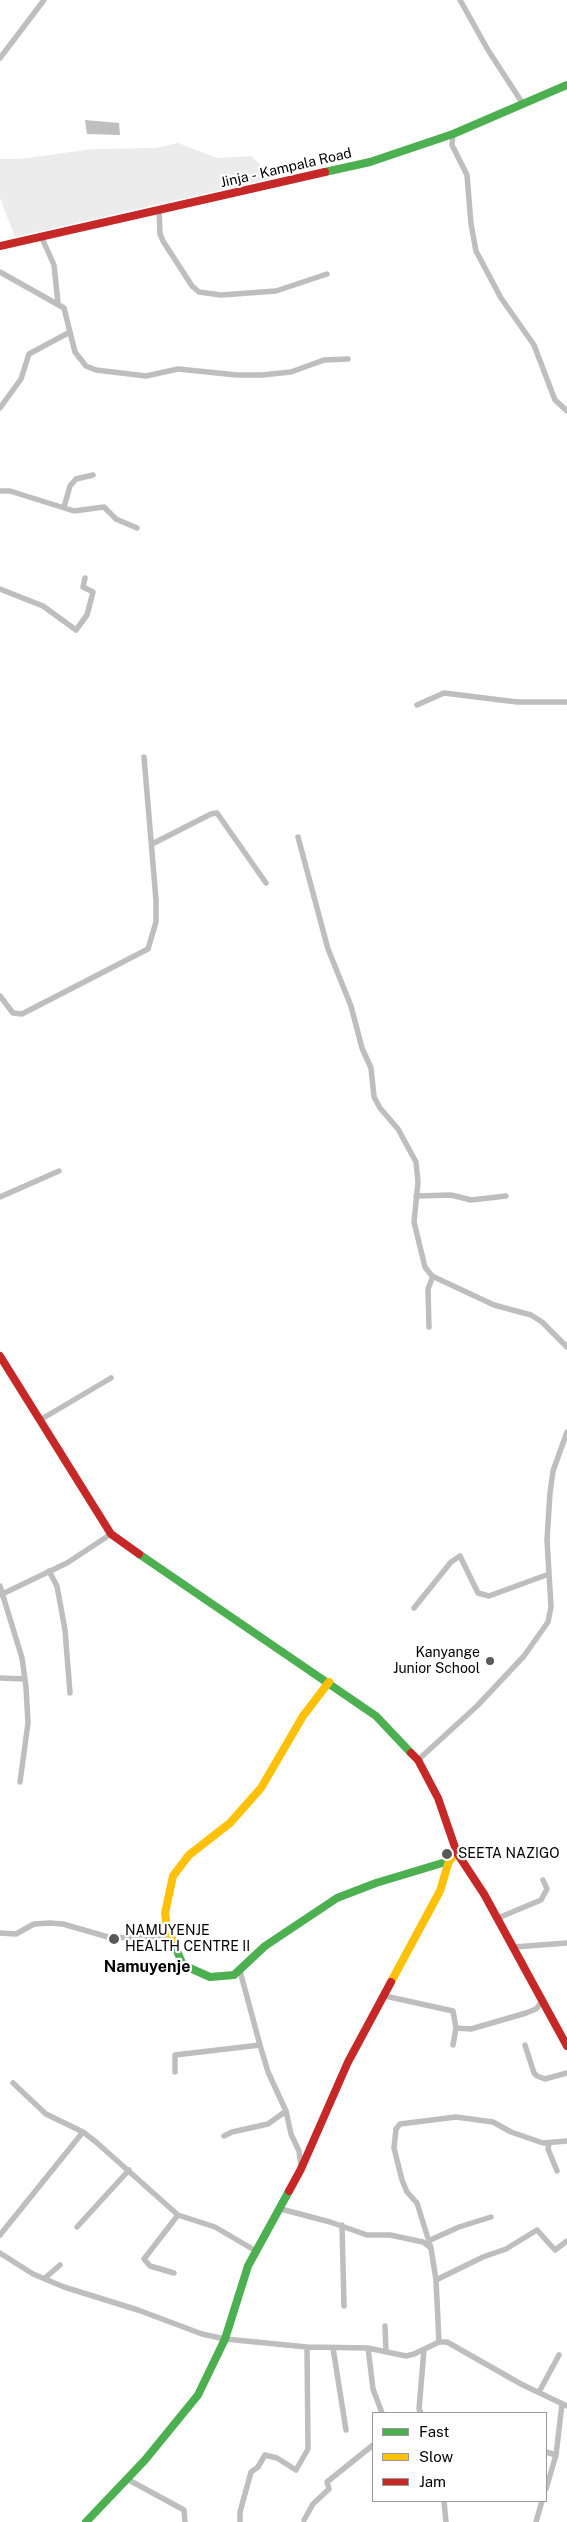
<!DOCTYPE html>
<style>
body{margin:0}
#map{position:relative;width:567px;height:2522px;overflow:hidden;background:#fff;font-family:"Public Sans",sans-serif}
canvas{display:block}
.legend{position:absolute;left:372px;top:2412px;width:175px;height:90px;box-sizing:border-box;background:#fff;border:1px solid #999;margin:0;padding:6px 9px;list-style:none;font-size:15px;color:#000}
.legend li{display:flex;align-items:center;gap:10px;height:25px}
.legend b{width:25px;border:1px solid #999}
</style>
<div id="map">
<canvas width="567" height="2522"></canvas>
<ul class="legend">
<li><b style="height:6px;background:#4caf50"></b>Fast</li>
<li><b style="height:6px;background:#ffc107"></b>Slow</li>
<li><b style="height:6px;background:#c62828"></b>Jam</li>
</ul>
</div>
<script>
const ctx = document.querySelector('canvas').getContext('2d');
ctx.lineJoin = 'round';
function paint(path, color) { ctx.fillStyle = color; ctx.fill(path, 'evenodd'); }
const poly = rows => new Path2D(rows.map(r => 'M' + r).join(''));
function strokePath(path, color, width, dash) { ctx.strokeStyle = color; ctx.lineWidth = width; ctx.lineCap = dash ? 'butt' : 'round'; ctx.setLineDash(dash || []); ctx.stroke(path); }
function label(font, color, halo, rows, align = 'center') {
  ctx.font = font + ' "Public Sans",sans-serif'; ctx.lineWidth = 4.5; ctx.setLineDash([]); ctx.textBaseline = 'middle'; ctx.strokeStyle = halo; ctx.fillStyle = color; for (const [text, x, y, turn = 0] of rows) {
    ctx.save(); ctx.translate(x, y); ctx.rotate((+turn || 0) * Math.PI / 180); ctx.textAlign = isNaN(turn) ? turn : align; if (halo) ctx.strokeText(text, 0, 0); ctx.fillText(text, 0, 0); ctx.restore();
  }
}
paint(poly([
 [178,143,217,158,251,156,274,178,15,237,0,198,0,159,19,159,93,149,155,148]
]), '#ececec');
paint(poly([
 [85,120,119,123,120,135,87,134]
]), '#bfbfbf');
strokePath(poly([
 [460,0,488,50,523,104],
 [0,58,44,0],
 [453,134,452,145,467,175,471,224,476,251,501,298,534,345,555,400,567,411],
 [159,209,160,234,163,241,192,286,199,292,221,295,276,291,327,274],
 [41,236,54,265,58,303],
 [0,272,64,308,75,352,86,366,96,370,146,376,178,369,237,375,262,375,291,372,324,360,348,359],
 [0,408,21,379,29,354,70,332],
 [0,491,10,491,74,511,104,507,116,519,137,528],
 [64,507,70,486,76,479,93,475],
 [0,589,43,606,76,630,87,615,93,592,83,587,85,578],
 [417,705,444,693,517,702,567,702],
 [298,837,328,949,351,1006,362,1048,371,1068,374,1097,380,1108,398,1129,416,1162,418,1182,414,1222,425,1267,432,1276,494,1305,531,1315,542,1322,567,1347],
 [152,844,211,814,217,813,266,883],
 [0,996,13,1013,22,1014,148,949,156,922,156,900,144,757],
 [416,1196,451,1195,471,1200,506,1196],
 [0,1197,59,1171],
 [429,1327,428,1289,433,1276],
 [40,1420,111,1378],
 [49,1571,57,1586,65,1630,70,1693],
 [0,1586,22,1658,26,1687,28,1723,20,1782],
 [0,1595,67,1563,111,1534],
 [414,1608,451,1562,460,1556,478,1593,489,1596,549,1574],
 [0,1678,25,1679],
 [418,1760,477,1706,524,1656,548,1622,551,1607,547,1540,550,1493,553,1471,567,1432],
 [498,1918,541,1900,547,1889,543,1880],
 [0,1933,16,1934,34,1924,50,1923,63,1924,108,1937,133,1938,168,1935],
 [514,1947,567,1943],
 [240,1971,260,2045,268,2072,286,2111,291,2134,299,2151,301,2166],
 [385,1996,453,2011,456,2028,453,2045],
 [456,2028,471,2029,526,2013,536,2009,543,2000],
 [525,2045,534,2073,537,2076,545,2079,567,2073],
 [175,2072,175,2055,260,2045],
 [13,2083,46,2114,83,2132,96,2142,178,2215,215,2227,256,2251],
 [224,2136,232,2132,268,2124,286,2111],
 [549,2144,548,2149,557,2171],
 [281,2209,330,2222,367,2235,390,2235,423,2242,431,2248,417,2203,407,2192,402,2180,394,2148,396,2129,400,2124,456,2117,493,2122,511,2132,543,2143,567,2141],
 [342,2225,344,2306],
 [77,2227,129,2170],
 [0,2235,83,2132],
 [428,2241,459,2227,491,2217],
 [431,2248,436,2280,439,2342],
 [0,2253,33,2274,64,2287,138,2310,202,2334,225,2339,307,2347,368,2348,406,2356,414,2354,439,2342,447,2342,521,2384,567,2406],
 [174,2273,150,2266,144,2259,178,2215],
 [45,2278,60,2265],
 [436,2280,483,2257,506,2249,537,2230,555,2250,567,2241],
 [385,2326,386,2352],
 [333,2348,346,2430],
 [368,2348,373,2389,382,2413],
 [539,2392,559,2355],
 [421,2413,419,2409,424,2350],
 [546,2452,556,2455],
 [127,2479,184,2510,185,2522],
 [546,2489,556,2455,562,2404],
 [444,2501,446,2522],
 [304,2520,313,2504,329,2489,327,2482,373,2445],
 [240,2522,240,2512,251,2472,258,2467,265,2455,277,2458,296,2470,308,2449,307,2347],
 [536,2522,542,2501]
]), '#bebebe', 5.5);
strokePath(poly([
 [325,172,370,162,453,134,567,85],
 [139,1554,376,1716,411,1753],
 [172,1939,183,1965,210,1977,234,1975,265,1946,337,1898,376,1883,449,1861],
 [86,2522,145,2460,198,2395,225,2339,248,2266,289,2191]
]), '#4caf50', 8);
strokePath(poly([
 [172,1939,167,1928,165,1913,173,1876,189,1855,230,1823,261,1788,303,1716,329,1682],
 [391,1982,440,1891,449,1861,457,1853]
]), '#ffc107', 8);
strokePath(poly([
 [0,246,325,172],
 [0,1356,111,1534,139,1554],
 [411,1753,418,1760,438,1798,457,1853,484,1894,567,2046],
 [289,2191,301,2169,348,2062,391,1982]
]), '#c62828', 8);
for (const [x, y, r, color] of [
 [490,1661,5,"#595959"],
 [447,1854,6,"#595959"],
 [114,1939,6,"#595959"]
]) { const dot = new Path2D(); dot.arc(x, y, r, 0, 2 * Math.PI); ctx.fillStyle = color; ctx.fill(dot); strokePath(dot, '#fff', 2); }
label('14px', '#000', '#fff', [
 ["Jinja - Kampala Road",286,168,-13]
]);
label('14px', '#000', '#fff', [
 ["Kanyange",480,1653,"right"],
 ["Junior School",480,1669,"right"],
 ["SEETA NAZIGO",458,1854],
 ["NAMUYENJE",125,1931],
 ["HEALTH CENTRE II",125,1947]
], 'left');
label('bold 16px', '#000', '#fff', [
 ["Namuyenje",147,1967]
]);
</script>
